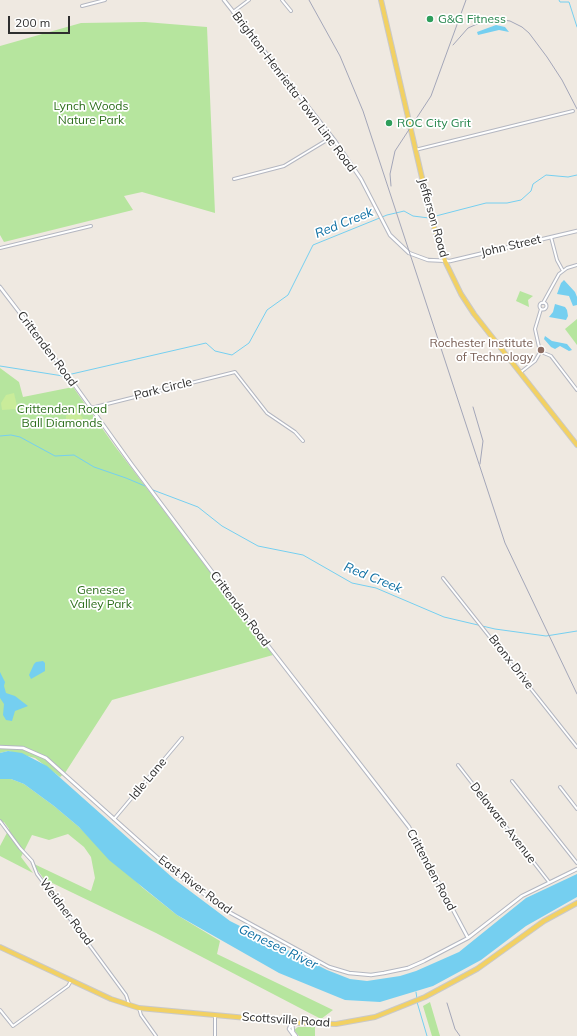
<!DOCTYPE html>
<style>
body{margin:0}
#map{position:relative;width:577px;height:1036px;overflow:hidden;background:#efe9e1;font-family:Mulish,sans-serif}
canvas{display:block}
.scale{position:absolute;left:8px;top:16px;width:62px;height:18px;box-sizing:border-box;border:2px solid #2e2e2e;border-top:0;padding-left:5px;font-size:12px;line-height:14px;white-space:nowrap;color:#2e2e2e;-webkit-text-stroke:3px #fff;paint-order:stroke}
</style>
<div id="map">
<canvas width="577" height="1036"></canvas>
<div class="scale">200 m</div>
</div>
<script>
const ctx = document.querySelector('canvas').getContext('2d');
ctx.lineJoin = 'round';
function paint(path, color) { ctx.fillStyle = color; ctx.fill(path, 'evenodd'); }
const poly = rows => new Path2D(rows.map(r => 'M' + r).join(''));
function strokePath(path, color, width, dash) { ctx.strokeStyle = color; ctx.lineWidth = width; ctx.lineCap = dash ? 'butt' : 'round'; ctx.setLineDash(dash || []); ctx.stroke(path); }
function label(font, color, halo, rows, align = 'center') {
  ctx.font = font + ' Mulish,sans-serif'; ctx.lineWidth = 3.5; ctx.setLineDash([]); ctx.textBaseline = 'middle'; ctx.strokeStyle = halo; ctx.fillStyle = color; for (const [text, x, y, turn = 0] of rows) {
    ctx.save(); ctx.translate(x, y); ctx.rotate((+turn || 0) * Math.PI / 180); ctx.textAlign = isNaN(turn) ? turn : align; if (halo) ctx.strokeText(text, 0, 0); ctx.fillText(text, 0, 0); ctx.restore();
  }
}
paint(poly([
 [145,22,207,27,215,213,142,192,124,196,133,210,4,242,0,235,0,46,81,23],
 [520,291,533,296,528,300,529,307,516,301],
 [577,319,577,345,565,329],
 [0,368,19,382,23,397,73,387,114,445,273,655,112,700,65,773,60,777,35,758,8,751,0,753],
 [0,779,11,779,24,784,54,806,79,827,143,888,177,915,220,941,217,954,333,1010,321,1019,156,933,44,879,32,863,91,891,95,878,91,857,84,847,68,834,49,840,32,835,21,857,33,873,0,856,0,846,9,829,4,822,0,825],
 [430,1002,440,1036,432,1036,423,1006],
 [298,1027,315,1027,315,1036,299,1036,294,1030]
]), '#b6e59e');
paint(poly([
 [14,393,17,406,16,409,2,410,1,403,6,395],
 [74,407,83,418,82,420,71,428,66,419,66,416]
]), '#c9ec9a');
paint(poly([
 [496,25,505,27,509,32,499,30,478,35,477,32],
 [564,280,575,292,577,297,577,305,573,306,569,296,557,294,561,283],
 [555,304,565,307,567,310,568,316,566,320,549,317,553,312],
 [545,336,552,341,567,344,572,350,569,351,560,346,555,349,551,347,544,339],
 [43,661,45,663,45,671,31,679,29,675,34,664,36,662],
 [0,672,5,682,4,686,6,693,15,696,28,706,15,711,12,721,6,720,3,715,4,704,0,698],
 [8,751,22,753,47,766,174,879,230,921,327,970,350,979,367,981,400,976,416,971,459,952,526,898,577,874,577,897,526,926,481,960,433,986,380,1002,345,1000,279,973,177,915,109,860,79,827,54,806,24,784,11,779,0,779,0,753]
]), '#75cff0');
strokePath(poly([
 [559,0,560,2,569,2,577,27],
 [432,217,486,203,507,203,521,200,531,191,533,184,546,175,568,177,577,175],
 [0,366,63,376,206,343,215,351,232,355,249,343,267,310,288,295,313,245,387,215,400,212,404,211,413,216,429,218],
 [0,436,11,435,20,437,55,456,74,455,94,467,126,478,145,486],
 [153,490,198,507,222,526,258,546,303,555,352,583,376,588,444,617,495,629,546,636,577,631],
 [416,992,417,999],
 [417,1002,427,1036]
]), '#75cff0', 1);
const minor = poly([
 [282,0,291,11],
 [82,6,105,0],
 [233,12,249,0],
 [415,150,573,111],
 [234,179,284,166,332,137],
 [551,237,557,260,563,271],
 [0,248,91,226],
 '539.5 306a3.5 3.5 0 1 1 7 0a3.5 3.5 0 1 1-7 0Z',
 [543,303,559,274,567,268,577,265],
 [539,351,551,356,577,390],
 [521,372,535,361,539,354,539,347,535,329,541,309],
 [91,408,235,372,267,413,295,432,303,441],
 [443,578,577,747],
 [458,765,549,882],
 [512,781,577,863],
 [560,787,577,809],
 [114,819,182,738],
 [0,821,20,848,32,861,37,874,126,995,129,1004],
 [139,1008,141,1015,156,1036],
 [0,1010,13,1026,68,986,71,981],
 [215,1015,215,1036]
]);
const tertiary = poly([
 [224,0,335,141,361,179,390,235,409,253,428,260,450,261,577,231],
 [0,287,66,373,132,465,249,621,409,827,468,938],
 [0,747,23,748,46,758,169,868,227,911,329,967,349,973,371,975,384,973,408,968,424,961,468,938,522,896,577,869],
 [292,1022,289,1029,294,1036],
 [292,1022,293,1032,296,1036]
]);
const primary = poly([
 [381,0,432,221,445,261,461,294,474,314,577,445],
 [0,947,111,999,139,1008,301,1023,336,1024,375,1017,425,997,477,969,544,921,577,903]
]);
strokePath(minor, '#b4b7c1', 4);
strokePath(tertiary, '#b4b7c1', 4.5);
strokePath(primary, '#c9c9c9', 6);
strokePath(minor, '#fff', 2);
strokePath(tertiary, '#fff', 2.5);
strokePath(primary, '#f2d163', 4);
strokePath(poly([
 [309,0,340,56,363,111,505,543,577,694],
 [453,45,468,28,484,21,495,19,510,21,522,27,529,33,547,57,562,80,577,109],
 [391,186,390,174,395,151,431,96,466,0],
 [473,407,483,441,480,464],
 [447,1003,455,1029,460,1036]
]), '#a3a6b8', 1);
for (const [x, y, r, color] of [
 [430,19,4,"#2e9e5b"],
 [389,123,4,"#2e9e5b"],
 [541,350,4,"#8d6e63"]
]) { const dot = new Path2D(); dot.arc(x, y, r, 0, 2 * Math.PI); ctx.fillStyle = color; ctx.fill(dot); strokePath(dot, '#fff', 1.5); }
label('12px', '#27864d', '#fff', [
 ["G&G Fitness",438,19],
 ["ROC City Grit",397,123]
], 'left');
label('12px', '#2e2e2e', '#fff', [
 ["Brighton-Henrietta Town Line Road",294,92,53],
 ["Jefferson Road",433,218,74],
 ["John Street",511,246,-13],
 ["Crittenden Road",47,349,53],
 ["Park Circle",163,389,-14],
 ["Crittenden Road",240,609,53],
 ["Bronx Drive",511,662,52],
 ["Idle Lane",148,779,-50],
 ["Delaware Avenue",503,823,52],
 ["Crittenden Road",431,870,62],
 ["East River Road",195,885,37],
 ["Weidner Road",66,912,53],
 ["Scottsville Road",286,1020,4]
]);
label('12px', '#2c6e1b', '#fff', [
 ["Lynch Woods",91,106],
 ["Nature Park",91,120],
 ["Crittenden Road",62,409],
 ["Ball Diamonds",62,423],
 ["Genesee",101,590],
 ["Valley Park",101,604]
]);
label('12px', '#785e54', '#fff', [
 ["Rochester Institute",533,343],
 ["of Technology",533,357]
], 'right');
label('italic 13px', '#0d6fa3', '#fff', [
 ["Red Creek",344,223,-22],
 ["Red Creek",373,578,22],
 ["Genesee River",278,947,26]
]);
</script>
